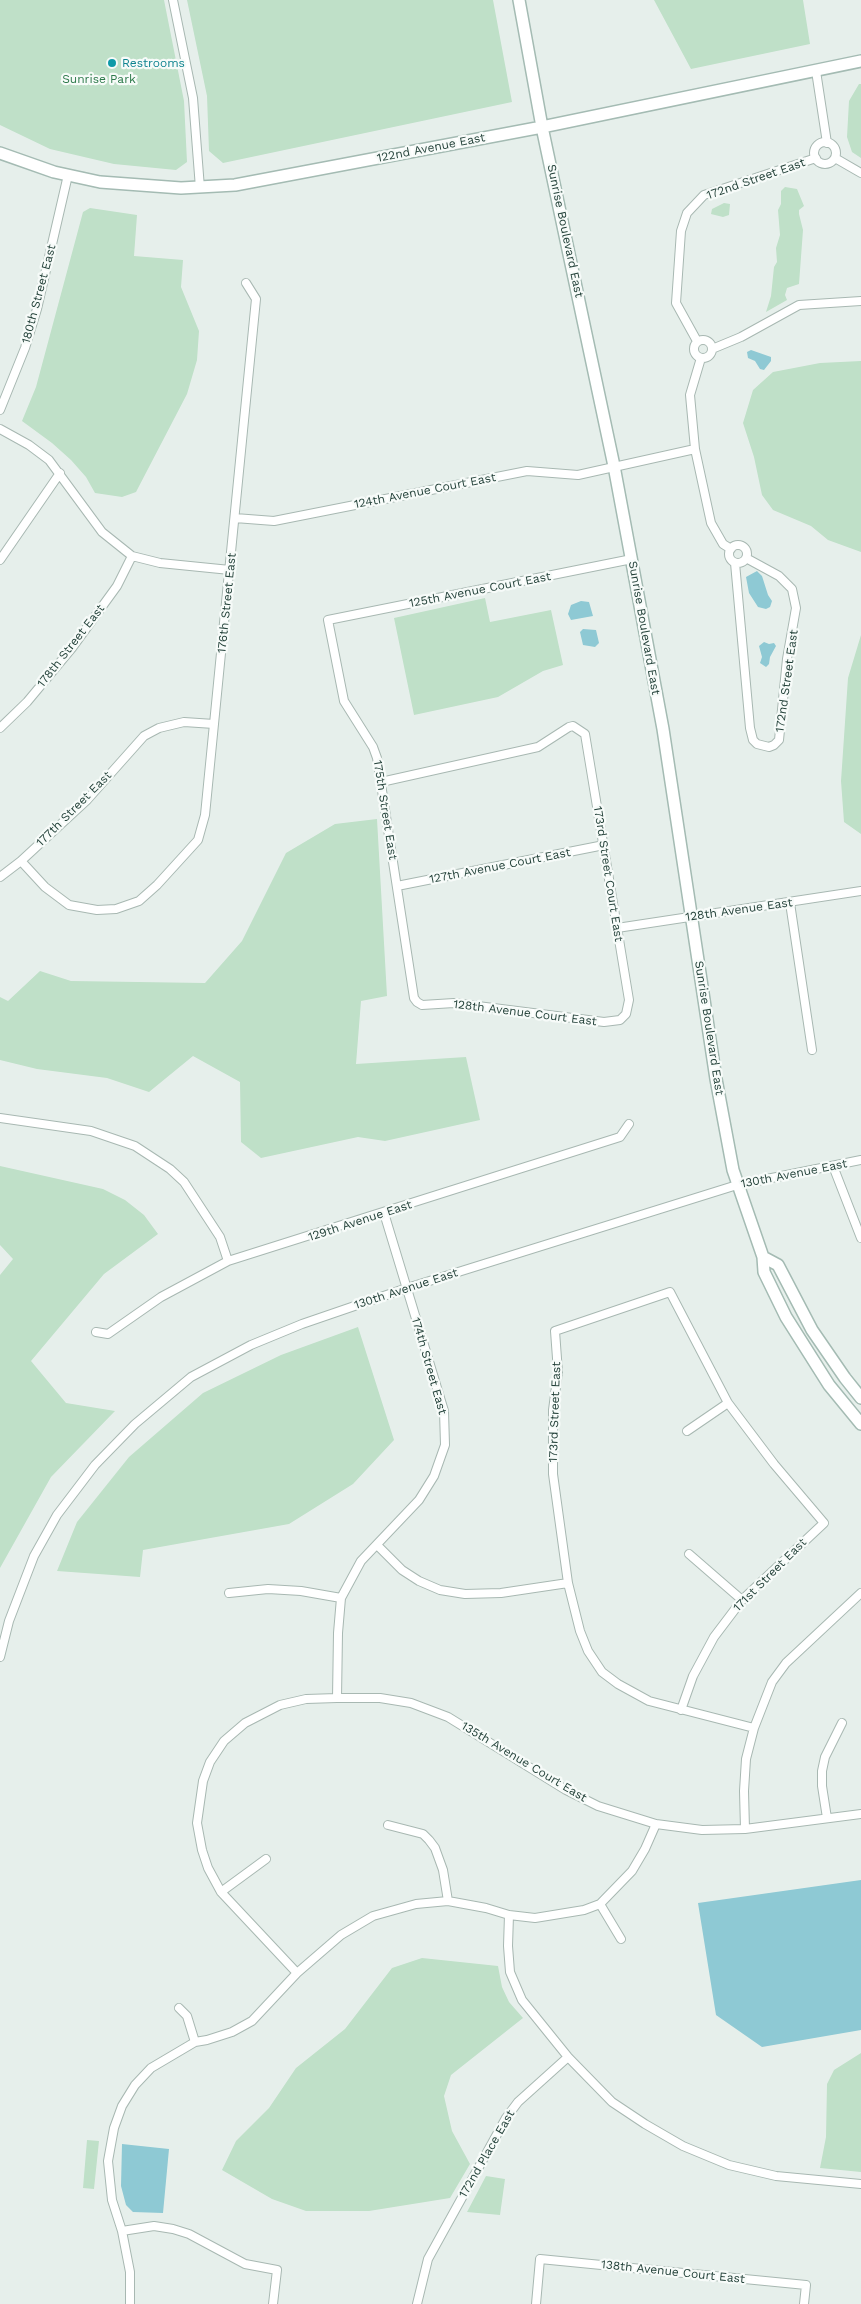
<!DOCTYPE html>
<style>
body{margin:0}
canvas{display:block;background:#e6efeb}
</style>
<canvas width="861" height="2304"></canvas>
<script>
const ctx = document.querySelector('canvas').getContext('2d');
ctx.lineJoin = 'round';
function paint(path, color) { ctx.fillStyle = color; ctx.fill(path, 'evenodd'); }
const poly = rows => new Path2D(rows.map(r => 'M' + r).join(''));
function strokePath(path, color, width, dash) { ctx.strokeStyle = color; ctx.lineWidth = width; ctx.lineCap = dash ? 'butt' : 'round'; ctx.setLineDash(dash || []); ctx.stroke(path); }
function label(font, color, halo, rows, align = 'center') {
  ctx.font = font + ' "Work Sans",sans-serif'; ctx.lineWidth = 4.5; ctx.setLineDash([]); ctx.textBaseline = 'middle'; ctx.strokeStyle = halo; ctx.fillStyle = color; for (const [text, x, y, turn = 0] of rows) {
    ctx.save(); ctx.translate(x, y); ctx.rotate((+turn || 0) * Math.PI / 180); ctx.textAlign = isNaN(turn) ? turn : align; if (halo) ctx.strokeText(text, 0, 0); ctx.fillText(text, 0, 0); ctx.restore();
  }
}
paint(poly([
 [0,0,164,0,184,101,187,162,176,170,114,164,50,149,0,125],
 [187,0,493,0,512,102,223,163,209,151,207,96],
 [654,0,803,0,810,44,691,69],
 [859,84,861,84,861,158,852,152,847,137,849,101],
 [785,187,797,189,804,206,799,210,799,214,803,230,799,284,787,288,785,295,787,300,766,312,771,296,774,267,777,262,776,248,780,235,778,210,781,204,781,191],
 [724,203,730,204,729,215,723,217,711,214,712,209],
 [90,208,137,215,134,256,183,260,181,287,199,331,197,360,187,394,136,492,122,497,95,493,86,477,71,460,52,443,22,421,36,387,83,212],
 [861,361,861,552,828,540,811,526,773,510,762,495,754,457,743,423,753,390,773,372,820,363],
 [485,598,490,622,551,610,563,665,543,671,498,697,414,715,394,618],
 [861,635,861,834,844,822,841,781,848,678],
 [377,819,387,996,361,1001,356,1064,466,1057,480,1120,385,1141,358,1137,261,1158,241,1142,240,1082,193,1056,149,1092,107,1078,37,1069,0,1060,0,997,8,1001,40,971,71,981,205,983,242,941,286,853,335,824],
 [0,1166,103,1189,125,1200,144,1215,158,1234,104,1274,31,1361,66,1403,115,1411,51,1477,0,1568,0,1275,13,1259,0,1245],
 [358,1327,394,1440,353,1484,289,1524,143,1550,140,1577,57,1571,77,1522,129,1457,203,1393,281,1355],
 [422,1958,498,1966,502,1987,509,2002,523,2018,451,2075,444,2096,452,2131,470,2164,450,2198,369,2211,306,2211,272,2199,222,2170,236,2141,269,2108,296,2068,345,2029,392,1968],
 [861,2053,861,2172,820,2168,826,2137,827,2084,834,2070],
 [87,2140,99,2141,94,2189,83,2188],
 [486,2176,505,2179,500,2215,467,2212]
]), '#bfe0c8');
paint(poly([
 [751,350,771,357,771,361,764,370,760,369,755,361,748,358,747,352],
 [757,571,762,576,768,595,772,601,770,607,766,609,758,607,749,593,746,577],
 [581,601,589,602,593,616,571,620,568,614,571,605],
 [583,629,596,630,599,643,595,647,583,645,580,632],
 [764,642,769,644,774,643,776,646,770,657,769,664,766,667,760,663,762,657,759,646],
 [861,1880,861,2030,762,2047,716,2015,698,1903],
 [122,2144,169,2149,163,2213,133,2212,126,2205,121,2186]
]), '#8ec9d4');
const street = poly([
 [173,0,193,98,200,188],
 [816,71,827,143],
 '814 153a11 11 0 1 1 22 0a11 11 0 1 1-22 0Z',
 [835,158,861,173],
 '694 349a9 9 0 1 1 18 0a9 9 0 1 1-18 0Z',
 [697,341,676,303,681,231,687,213,704,195,816,158],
 [712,349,741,337,799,305,861,301],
 [701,358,690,395,695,449,711,523,723,544,731,549],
 [0,410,25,348,37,309,68,175],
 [0,429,29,445,49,460,102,532,132,556,160,563,230,570],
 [235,518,274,521,527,471,578,475,695,449],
 '729 554a9 9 0 1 1 18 0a9 9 0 1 1-18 0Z',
 [0,560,60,473],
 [735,563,750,728,753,740,757,744,769,747,774,745,779,740,787,659,796,608,792,589,779,576,746,558],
 [0,728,27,702,72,648,117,586,132,556],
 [381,782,538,747,569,727,573,726,585,734,629,1000,626,1014,620,1020,604,1022,454,1003,422,1005,417,1002,414,998,377,758,373,747,344,701,328,620,632,559],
 [21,861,45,887,69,905,97,910,116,909,139,901,157,885,198,840,205,815,256,299,246,283],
 [0,877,21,861,87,800,144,736,159,728,184,722,214,724],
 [397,886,604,845],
 [790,903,812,1050],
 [617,928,861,891],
 [0,1118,91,1131,135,1146,170,1169,184,1182,220,1237,228,1261],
 [833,1166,861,1238],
 [96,1332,108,1334,161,1297,228,1261,620,1137,629,1124],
 [687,1431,728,1403],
 [377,1545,402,1570,419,1581,440,1590,465,1594,501,1593,568,1583,580,1631,588,1651,602,1672,618,1684,649,1701,754,1728],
 [689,1554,742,1600],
 [568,1583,553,1474,553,1410,558,1372,555,1331,670,1292,728,1403,774,1464,824,1523,742,1600,714,1637,693,1676,681,1710],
 [229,1593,268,1589,301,1591,341,1598],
 [0,1657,9,1621,34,1556,57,1515,95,1465,135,1424,191,1377,251,1345,302,1324,407,1288,737,1185,861,1160],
 [337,1698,338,1633,341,1598,361,1561,419,1500,434,1476,445,1445,444,1411,384,1213],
 [827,1818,822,1786,822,1771,825,1757,842,1723],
 [388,1825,423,1834,429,1840,435,1848,443,1870,448,1901],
 [745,1829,744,1791,746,1759,754,1728,772,1682,786,1663,861,1593],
 [221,1892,266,1859],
 [509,1915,508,1946,510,1972,522,2000,568,2057,612,2102,645,2124,683,2146,729,2165,776,2176,861,2184],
 [621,1939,600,1904,632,1871,645,1849,656,1824],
 [297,1973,221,1892,208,1868,202,1850,197,1823,203,1781,210,1762,224,1741,245,1723,280,1705,306,1699,337,1698,380,1698,411,1703,448,1717,566,1790,598,1806,656,1824,702,1830,745,1829,861,1814],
 [179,2008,187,2016,195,2042],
 [122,2231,154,2226,173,2229,189,2234,245,2264,277,2270,273,2304],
 [130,2304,130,2272,122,2231,112,2200,108,2161,114,2128,122,2106,135,2085,151,2068,195,2042,207,2040,232,2032,252,2021,297,1973,341,1935,373,1916,416,1904,448,1901,486,1908,509,1915,535,1918,584,1910,600,1904],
 [417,2304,428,2259,506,2118,518,2102,568,2057],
 [536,2304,540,2259,806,2285,804,2304]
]);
const secondary = poly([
 [519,0,542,127,614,466,663,729,716,1079,733,1170,763,1257,764,1272,786,1317,829,1385,861,1424],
 [0,153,54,172,100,182,181,188,235,185,542,127,861,61],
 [763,1257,778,1265,812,1330,845,1378,861,1398]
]);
strokePath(street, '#a8b8b2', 10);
strokePath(secondary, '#a4bbb3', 14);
strokePath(street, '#fff', 8);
strokePath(secondary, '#fff', 11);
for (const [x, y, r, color] of [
 [112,63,5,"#0f9aa8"]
]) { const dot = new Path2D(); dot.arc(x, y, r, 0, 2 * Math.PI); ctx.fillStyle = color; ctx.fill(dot); strokePath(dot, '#f7fbf9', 2); }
label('12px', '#0d838f', '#f7fbf9', [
 ["Restrooms",122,63]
], 'left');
label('12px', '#2d7a4b', '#f7fbf9', [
 ["Sunrise Park",99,79]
]);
label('12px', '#24423a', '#f7fbf9', [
 ["122nd Avenue East",431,148,-11],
 ["172nd Street East",756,179,-19],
 ["Sunrise Boulevard East",565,231,78],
 ["180th Street East",39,294,-75],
 ["124th Avenue Court East",425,491,-11],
 ["125th Avenue Court East",480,590,-11],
 ["176th Street East",227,603,-84],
 ["Sunrise Boulevard East",644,628,80],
 ["178th Street East",71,646,-52],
 ["172nd Street East",787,681,-82],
 ["177th Street East",74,809,-45],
 ["175th Street East",385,810,81],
 ["127th Avenue Court East",500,866,-11],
 ["173rd Street Court East",608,874,81],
 ["128th Avenue East",739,910,-8],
 ["128th Avenue Court East",525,1013,7],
 ["Sunrise Boulevard East",709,1028,81],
 ["130th Avenue East",794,1174,-11],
 ["129th Avenue East",360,1221,-18],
 ["130th Avenue East",406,1289,-18],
 ["174th Street East",429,1366,74],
 ["173rd Street East",555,1412,-88],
 ["171st Street East",770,1575,-45],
 ["135th Avenue Court East",524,1762,31],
 ["172nd Place East",487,2154,-60],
 ["138th Avenue Court East",673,2272,6]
]);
</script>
